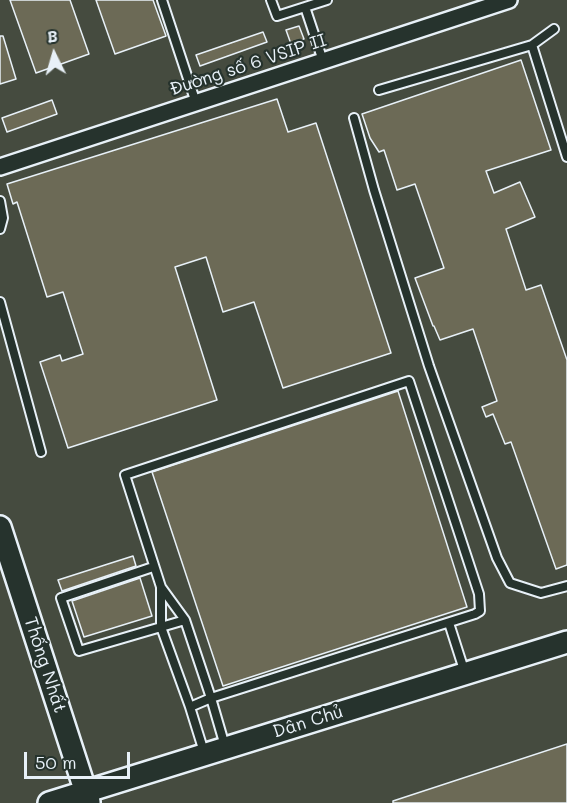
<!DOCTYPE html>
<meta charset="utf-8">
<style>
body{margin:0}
#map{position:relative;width:567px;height:803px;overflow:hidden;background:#343e35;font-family:Mali,sans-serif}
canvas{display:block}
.north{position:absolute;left:24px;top:24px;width:60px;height:60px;-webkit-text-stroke:4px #26332d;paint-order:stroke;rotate:355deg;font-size:16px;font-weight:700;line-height:24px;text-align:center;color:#e8f1f8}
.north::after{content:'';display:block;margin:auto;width:21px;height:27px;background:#e8f1f8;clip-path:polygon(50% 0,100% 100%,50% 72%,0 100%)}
.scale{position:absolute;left:24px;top:752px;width:106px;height:27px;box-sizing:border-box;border:3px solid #e8f1f8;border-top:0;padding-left:8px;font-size:18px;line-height:21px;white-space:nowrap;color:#e8f1f8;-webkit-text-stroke:4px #26332d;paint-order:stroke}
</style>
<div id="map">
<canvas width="567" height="803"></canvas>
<div class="north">B</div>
<div class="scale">50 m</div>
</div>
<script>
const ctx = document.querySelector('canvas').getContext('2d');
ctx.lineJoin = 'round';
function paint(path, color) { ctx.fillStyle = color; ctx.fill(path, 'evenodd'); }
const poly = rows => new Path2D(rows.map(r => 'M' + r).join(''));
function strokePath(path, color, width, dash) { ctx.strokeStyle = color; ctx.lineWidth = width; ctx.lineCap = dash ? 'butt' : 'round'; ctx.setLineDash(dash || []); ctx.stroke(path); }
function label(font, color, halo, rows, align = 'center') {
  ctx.font = font + ' Mali,sans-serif'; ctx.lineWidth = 4.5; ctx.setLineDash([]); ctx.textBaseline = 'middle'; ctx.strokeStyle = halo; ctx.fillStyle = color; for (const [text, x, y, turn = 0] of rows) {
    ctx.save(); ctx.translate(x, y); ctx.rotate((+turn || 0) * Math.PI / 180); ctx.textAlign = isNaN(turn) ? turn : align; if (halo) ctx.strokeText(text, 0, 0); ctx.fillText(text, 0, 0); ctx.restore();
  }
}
paint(poly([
 [0,0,567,0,567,803,0,803]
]), '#454b3f');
const building = poly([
 [10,0,70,0,89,54,36,73,10,0],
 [96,0,153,0,166,36,115,54,96,0],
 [299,26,304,39,291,44,286,30,299,26],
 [263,32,267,42,200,66,196,55,263,32],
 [0,36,3,36,16,79,0,84,0,36],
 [521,60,551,150,486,171,494,193,520,182,535,217,506,229,526,290,541,285,567,360,567,565,556,569,511,442,505,444,493,414,486,417,482,407,497,401,473,329,440,340,434,326,433,326,415,278,444,268,415,184,397,190,384,150,379,152,370,138,362,114,521,60],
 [277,99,288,132,316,123,391,353,283,388,254,302,223,312,206,257,175,267,217,400,68,448,40,362,60,355,62,361,83,354,63,292,47,297,17,202,13,204,7,184,277,99],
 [52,100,57,114,7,132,2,118,52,100],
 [398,391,467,607,223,686,152,472,398,391],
 [133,556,136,566,62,591,58,580,133,556],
 [140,578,152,616,84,637,72,601,140,578],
 [567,744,567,803,393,803,393,801,567,744]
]);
paint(building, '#6c6a56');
strokePath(building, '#e8f1f8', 1.5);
const lane = poly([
 [162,0,196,103],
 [271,0,277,16,327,0],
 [305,7,323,61],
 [532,45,567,157],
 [379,90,532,45,554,29],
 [354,118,374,190,429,366,497,558,510,583,541,593,567,586],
 [0,201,3,218,0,229],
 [0,302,41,452],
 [153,567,61,598,79,651,185,620],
 [161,587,161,627,190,707,204,752],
 [449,623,465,673],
 [190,707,211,698,475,614,480,611,479,594,409,381,125,475,161,587,185,620,211,698,225,746]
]);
const street = poly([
 [0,167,509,0]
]);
const secondary = poly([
 [0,527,89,802],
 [49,803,567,642]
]);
strokePath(lane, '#e8f1f8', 12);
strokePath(street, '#e8f1f8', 20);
strokePath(secondary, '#e8f1f8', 26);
strokePath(lane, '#26332d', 8);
strokePath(street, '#26332d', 15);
strokePath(secondary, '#26332d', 21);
label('18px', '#e8f1f8', '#26332d', [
 ["Đường số 6 VSIP II",248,65,-18],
 ["Thống Nhất",45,665,72],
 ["Dân Chủ",308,722,-17]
]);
</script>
